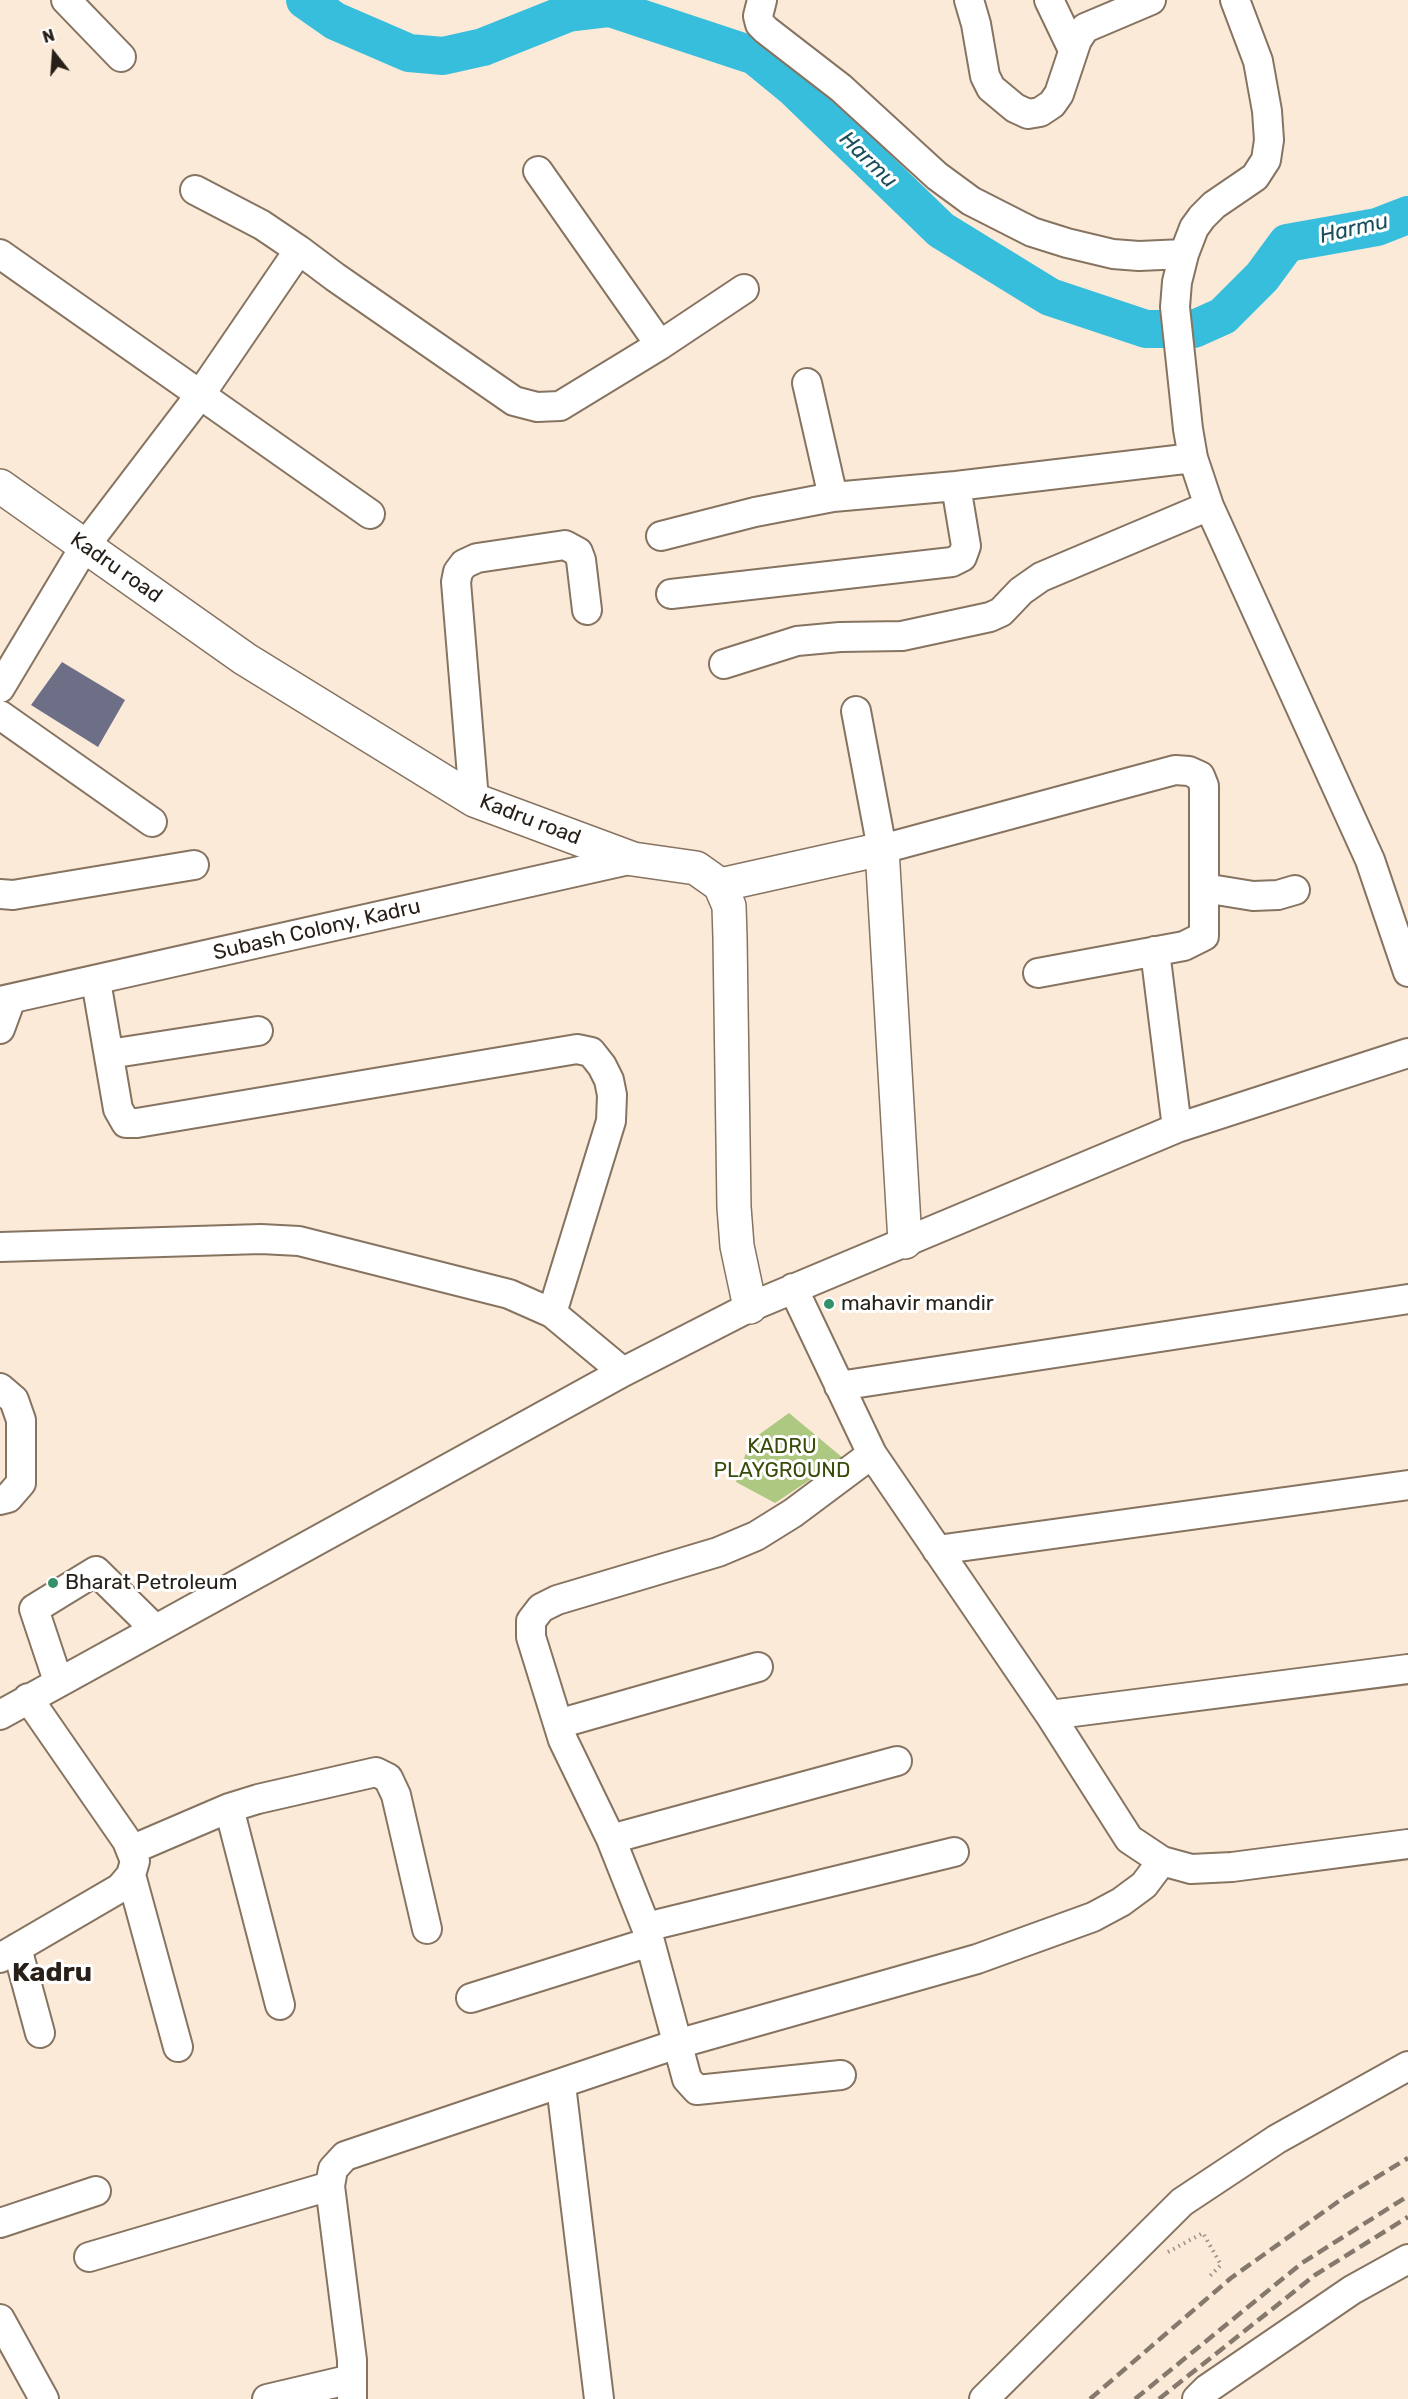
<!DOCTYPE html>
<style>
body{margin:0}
#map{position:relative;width:1408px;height:2399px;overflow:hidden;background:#fcead9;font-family:Rubik,sans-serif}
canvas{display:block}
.north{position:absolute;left:24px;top:24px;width:60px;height:60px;-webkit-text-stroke:4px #fff;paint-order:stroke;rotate:343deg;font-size:16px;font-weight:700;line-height:24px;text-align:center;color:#282018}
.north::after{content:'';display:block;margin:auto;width:21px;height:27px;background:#282018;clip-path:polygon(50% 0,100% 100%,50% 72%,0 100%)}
</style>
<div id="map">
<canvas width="1408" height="2399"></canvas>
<div class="north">N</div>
</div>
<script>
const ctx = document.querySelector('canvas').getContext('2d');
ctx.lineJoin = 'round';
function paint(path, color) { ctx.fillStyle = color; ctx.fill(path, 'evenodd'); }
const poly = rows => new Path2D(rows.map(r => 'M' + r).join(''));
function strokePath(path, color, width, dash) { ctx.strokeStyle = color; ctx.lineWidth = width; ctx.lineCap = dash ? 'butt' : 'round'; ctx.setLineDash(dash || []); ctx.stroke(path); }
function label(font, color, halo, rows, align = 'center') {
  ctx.font = font + ' Rubik,sans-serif'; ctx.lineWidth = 6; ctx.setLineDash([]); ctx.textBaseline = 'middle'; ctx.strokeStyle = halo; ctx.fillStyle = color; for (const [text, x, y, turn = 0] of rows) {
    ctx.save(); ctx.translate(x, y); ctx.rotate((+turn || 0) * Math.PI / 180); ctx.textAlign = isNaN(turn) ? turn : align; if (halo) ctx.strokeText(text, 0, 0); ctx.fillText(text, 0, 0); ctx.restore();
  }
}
paint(poly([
 [789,1413,843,1458,775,1503,736,1482,750,1441]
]), '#adc880');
strokePath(poly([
 [305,0,335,21,409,53,443,56,483,47,568,13,610,8,755,56,794,88,941,230,1050,297,1146,329,1194,329,1223,316,1262,277,1287,243,1377,227,1408,215]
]), '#38bedd', 38);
paint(poly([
 [62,662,125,700,98,747,31,705]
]), '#6d6f87');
const minor = poly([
 [66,0,121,57],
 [762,0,758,16,760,24,766,30,841,88,937,176,971,201,1032,232,1067,243,1113,254,1139,256,1184,254],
 [969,0,976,24,985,76,991,88,1015,108,1028,114,1040,112,1052,104,1059,94,1077,40,1085,28,1151,0],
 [1049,0,1073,50],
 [1235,0,1258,61,1267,111,1269,140,1266,160,1255,177,1214,205,1202,217,1194,228,1184,254,1177,282,1175,307,1188,429,1193,458,1209,506,1370,860,1408,972],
 [538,171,660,345],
 [195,190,262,225,299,250,335,277,514,401,537,407,560,406,660,345,744,289],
 [0,254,370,514],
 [807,383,833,497],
 [661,536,755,512,833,497,956,486,1193,458],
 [671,594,952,562,962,557,966,546,956,486],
 [724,664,797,641,840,637,902,636,990,617,1001,612,1021,591,1041,577,1209,506],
 [0,688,85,546,200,395,299,250],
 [856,711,882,849,1175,770,1189,771,1200,776,1204,786,1204,936,1184,946,1038,973],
 [0,715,152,822],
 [474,800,456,582,458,572,464,564,477,558,565,545,578,552,581,560,587,610],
 [1204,888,1253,896,1278,895,1295,890],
 [0,894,13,895,194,865],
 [1155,951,1177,1128],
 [96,981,118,1109,126,1123,137,1123,577,1049,591,1052,602,1066,609,1080,612,1095,611,1121,552,1313],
 [0,1001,633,859],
 [0,1029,11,999],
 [109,1054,258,1031],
 [0,1247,261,1239,299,1241,509,1294,552,1313,623,1372],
 [793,1288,872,1454,1050,1715,1129,1839,1162,1861,1191,1869,1232,1867,1408,1844],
 [839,1386,1408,1299],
 [0,1388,14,1400,21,1420,21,1483,8,1498,0,1500],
 [937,1550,1408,1485],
 [58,1681,34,1609,96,1571,155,1629],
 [0,1715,623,1372,750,1307,1177,1128,1408,1053],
 [1050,1715,1408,1669],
 [558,1724,758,1667],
 [229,1808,280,2005],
 [611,1839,897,1761],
 [131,1850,229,1808,258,1799,376,1772,388,1778,396,1795,427,1929],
 [131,1875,178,2047],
 [646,1927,954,1852],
 [17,1948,40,2033],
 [0,1958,120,1888,131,1875,135,1861,127,1841,28,1698],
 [471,1998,650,1942],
 [841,2075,697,2090,687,2079,646,1927,611,1839,563,1740,531,1637,531,1621,541,1608,557,1600,718,1552,756,1536,793,1513,872,1454],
 [561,2085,599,2399],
 [0,2223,96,2191],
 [89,2257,330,2186],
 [0,2319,44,2399],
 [267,2399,352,2379],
 [352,2399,352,2360,330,2186,333,2169,345,2156,677,2044,977,1959,1093,1917,1121,1902,1144,1885,1162,1861],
 [984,2399,1182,2202,1277,2139,1408,2066],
 [1197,2399,1207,2389,1352,2290,1408,2259]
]);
const major = poly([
 [0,486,245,659,474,800,633,859,696,868,720,885,729,906,730,938,734,1207,737,1246,750,1307],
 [720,885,882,849,905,1242]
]);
strokePath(minor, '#867360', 32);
strokePath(major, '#867360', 36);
strokePath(poly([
 [1168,2252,1203,2233,1221,2265,1210,2276]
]), '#9b8e81', 4, [1.5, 4.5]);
strokePath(minor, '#fff', 28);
strokePath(major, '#fff', 33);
strokePath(poly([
 [1090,2399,1231,2278,1346,2196,1408,2158],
 [1135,2399,1302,2263,1408,2196],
 [1159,2399,1315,2275,1408,2217]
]), '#85796d', 4.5, [12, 6]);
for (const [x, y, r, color] of [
 [829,1304,6,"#359168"],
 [53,1583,6,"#359168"]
]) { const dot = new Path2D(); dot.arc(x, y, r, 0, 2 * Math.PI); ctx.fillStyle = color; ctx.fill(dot); strokePath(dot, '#fff', 2); }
label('21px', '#282018', '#fff', [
 ["Kadru road",116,568,35],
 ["Kadru road",530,820,21],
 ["Subash Colony, Kadru",317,930,-13]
]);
label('21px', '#282018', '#fff', [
 ["mahavir mandir",841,1304],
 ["Bharat Petroleum",65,1583]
], 'left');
label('21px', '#394c0b', '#fff', [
 ["KADRU",782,1447],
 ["PLAYGROUND",782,1471]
]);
label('italic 22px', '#194f5d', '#fff', [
 ["Harmu",868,160,44],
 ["Harmu",1354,229,-13]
]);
label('bold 27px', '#282018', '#fff', [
 ["Kadru",52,1973]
]);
</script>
